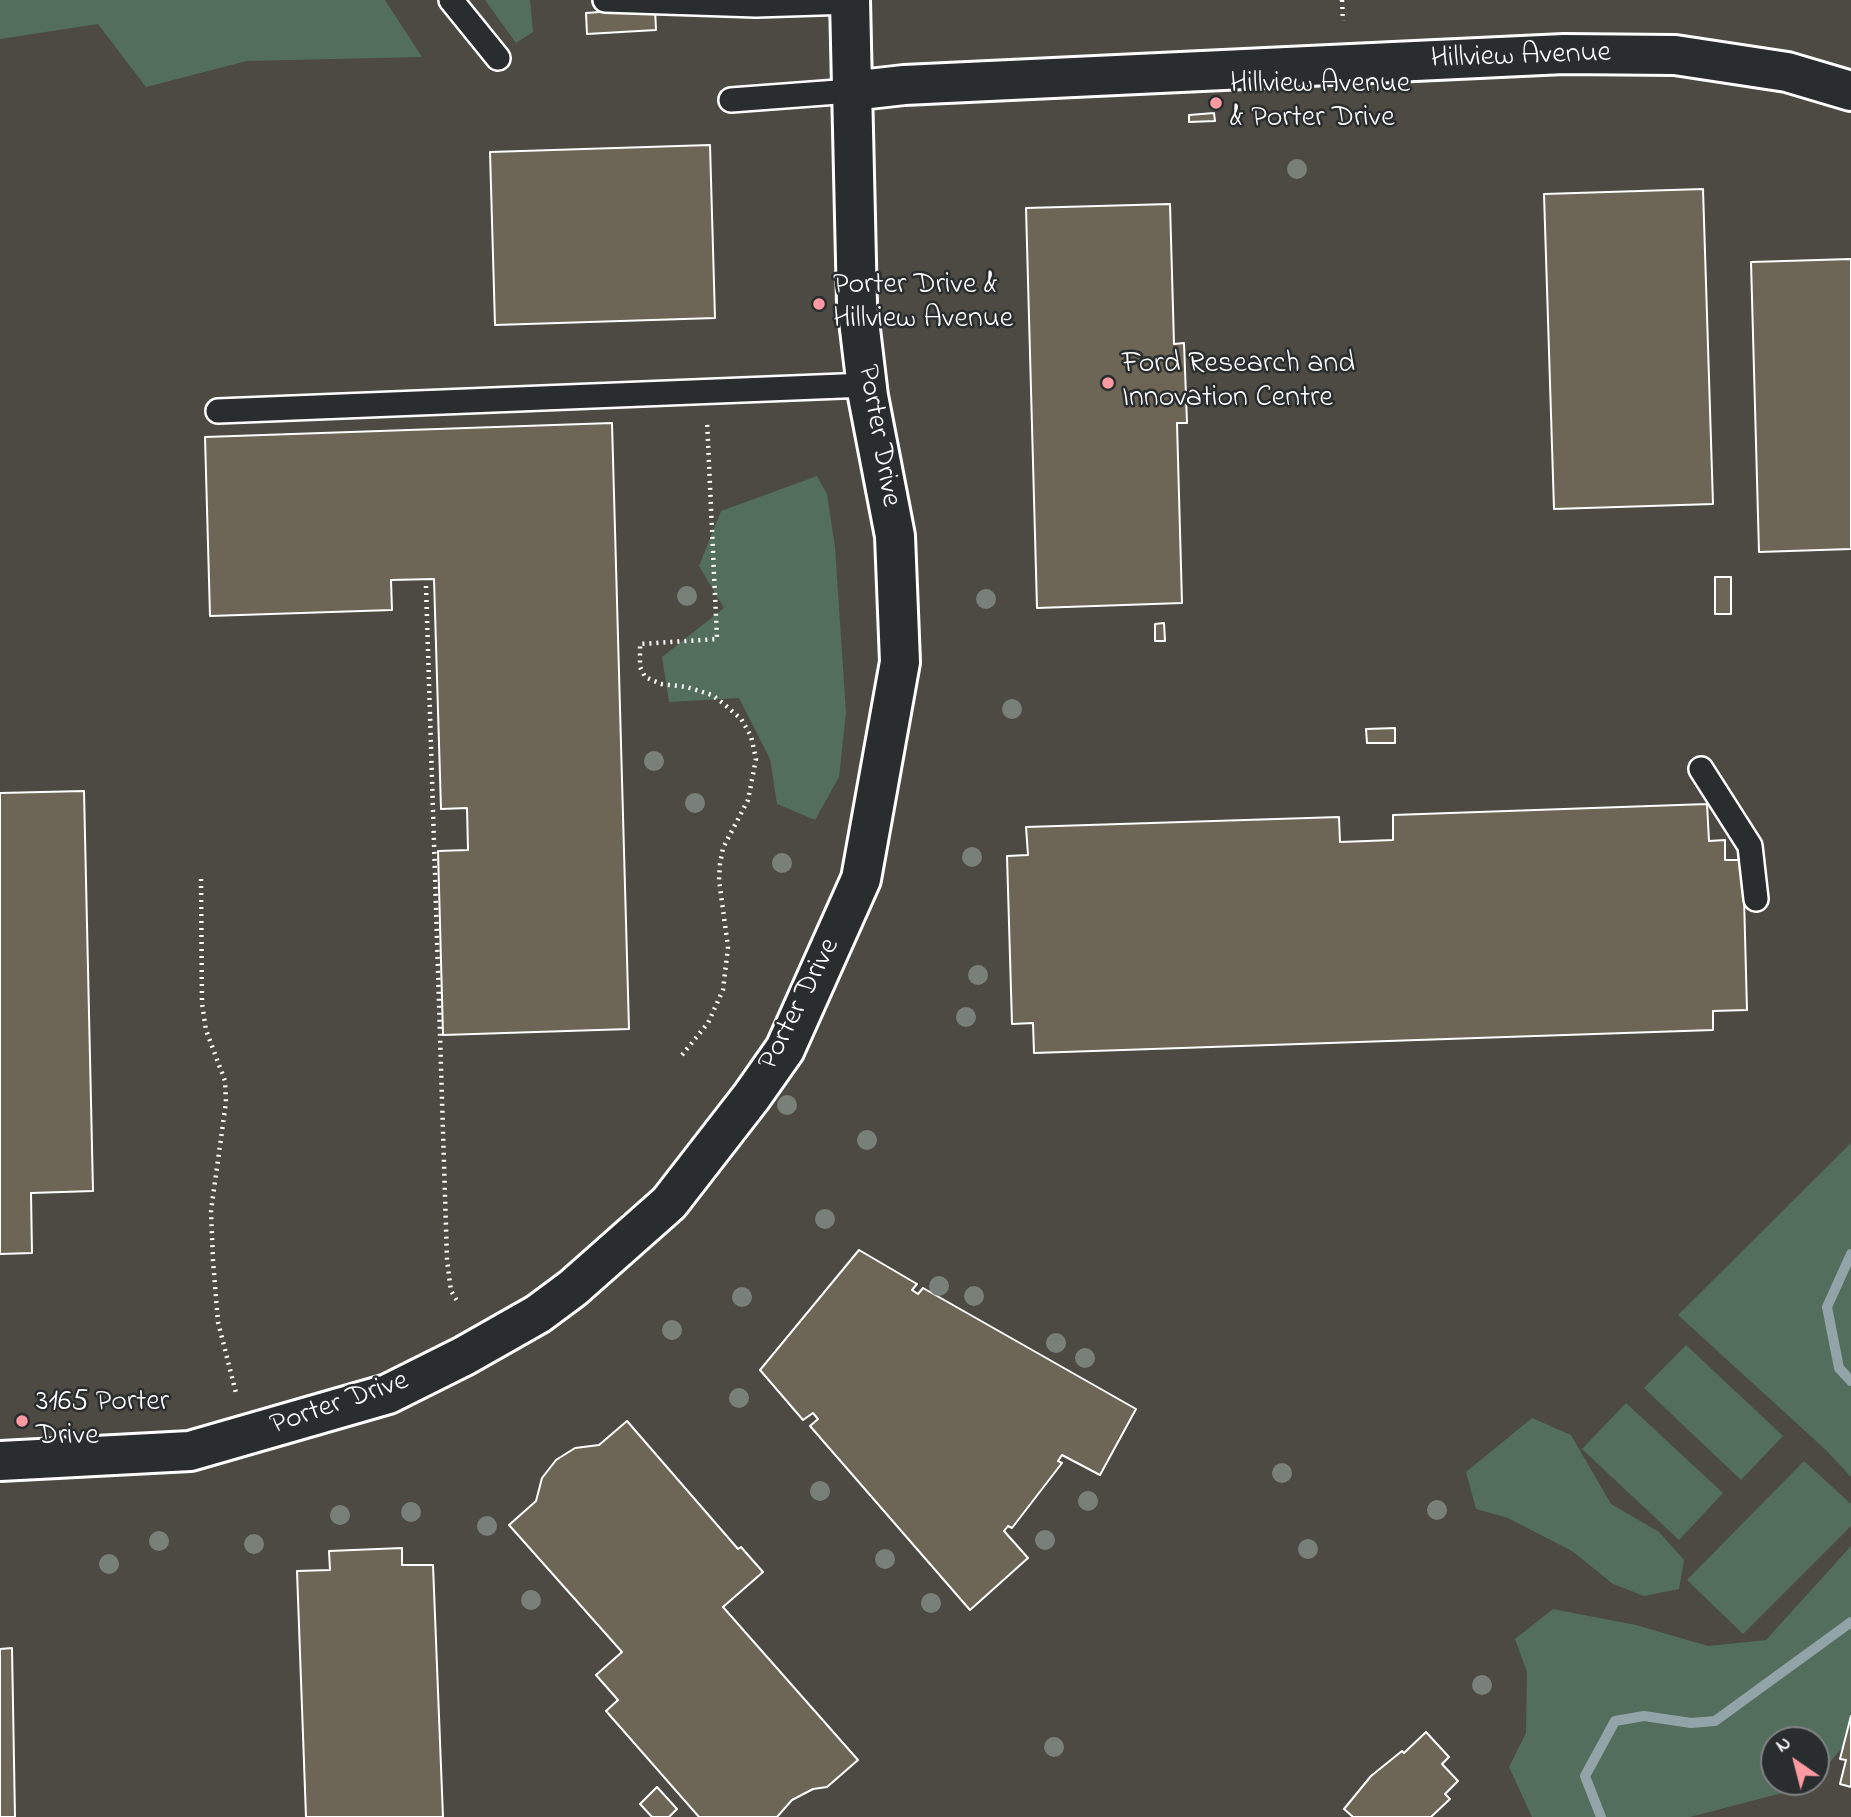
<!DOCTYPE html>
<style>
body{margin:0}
#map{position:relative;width:1851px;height:1817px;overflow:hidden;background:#3e3e3a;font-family:"Indie Flower",sans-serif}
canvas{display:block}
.north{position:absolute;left:1760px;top:1726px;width:70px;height:70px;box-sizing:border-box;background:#2a2d2e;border:2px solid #7f8182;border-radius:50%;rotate:325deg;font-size:19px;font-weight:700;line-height:28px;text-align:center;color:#fff}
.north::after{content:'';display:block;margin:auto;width:24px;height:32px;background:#ff9aa2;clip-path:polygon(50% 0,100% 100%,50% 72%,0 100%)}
</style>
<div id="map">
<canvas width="1851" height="1817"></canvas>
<div class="north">N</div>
</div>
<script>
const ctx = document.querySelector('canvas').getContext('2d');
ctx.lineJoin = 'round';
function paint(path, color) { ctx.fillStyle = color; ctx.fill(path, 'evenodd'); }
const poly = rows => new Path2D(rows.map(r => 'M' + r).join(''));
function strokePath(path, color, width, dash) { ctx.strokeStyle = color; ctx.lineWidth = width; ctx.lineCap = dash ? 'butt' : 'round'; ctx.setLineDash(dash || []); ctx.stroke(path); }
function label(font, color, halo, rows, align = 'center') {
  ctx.font = font + ' "Indie Flower",sans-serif'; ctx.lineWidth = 5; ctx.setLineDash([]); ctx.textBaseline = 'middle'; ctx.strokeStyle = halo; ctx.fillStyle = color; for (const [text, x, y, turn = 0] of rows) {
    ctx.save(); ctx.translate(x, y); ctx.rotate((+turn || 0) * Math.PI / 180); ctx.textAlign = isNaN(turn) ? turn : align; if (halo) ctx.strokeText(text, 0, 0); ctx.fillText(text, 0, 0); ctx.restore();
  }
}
paint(poly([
 [0,0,1851,0,1851,1817,0,1817],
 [1774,1740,1816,1740,1816,1782,1774,1782]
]), '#4c4a42');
paint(poly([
 [0,0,385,0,422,57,247,61,146,87,98,24,0,39],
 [485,0,530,0,533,32,516,43],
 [817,476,827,494,835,547,846,713,839,777,815,820,777,804,770,759,739,698,669,702,662,657,724,608,699,566,721,511],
 [1851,1143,1851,1477,1827,1451,1678,1315],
 [1686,1345,1783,1436,1741,1480,1644,1388],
 [1626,1403,1723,1493,1679,1540,1582,1449],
 [1532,1418,1571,1435,1611,1504,1659,1532,1684,1560,1679,1589,1644,1596,1613,1584,1572,1551,1508,1518,1476,1509,1466,1472],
 [1804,1461,1851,1504,1851,1526,1743,1634,1687,1580],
 [1851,1546,1851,1738,1816,1778,1816,1740,1774,1740,1774,1782,1812,1782,1809,1786,1690,1817,1532,1817,1509,1767,1526,1733,1527,1672,1515,1639,1553,1609,1636,1625,1708,1646,1766,1640]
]), '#536e5d');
strokePath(poly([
 [1851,1254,1827,1307,1839,1368,1851,1381],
 [1601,1817,1585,1776,1615,1721,1644,1716,1691,1723,1715,1721,1851,1622]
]), '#92a4a7', 10);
const building = poly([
 [655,8,656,30,587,34,586,13,655,8],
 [1214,113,1215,121,1189,122,1189,115,1214,113],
 [710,145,715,318,495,325,490,152,710,145],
 [1703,189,1713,504,1554,509,1544,194,1703,189],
 [1170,204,1174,344,1184,343,1187,423,1177,423,1182,603,1037,608,1026,208,1170,204],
 [1851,259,1851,549,1759,552,1751,262,1851,259],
 [612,423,629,1029,443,1035,438,851,468,850,467,808,441,809,434,579,391,580,392,610,210,616,205,437,612,423],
 [1715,577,1731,577,1731,614,1715,614,1715,577],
 [1164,623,1165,641,1155,641,1155,624,1164,623],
 [1395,728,1395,743,1367,743,1366,729,1395,728],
 [84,791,93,1191,31,1193,32,1253,0,1254,0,793,84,791],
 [1707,804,1709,841,1725,840,1725,860,1743,860,1747,1010,1713,1011,1713,1030,1034,1053,1033,1023,1012,1024,1007,856,1028,855,1026,827,1339,817,1340,842,1393,840,1393,815,1707,804],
 [859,1250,917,1284,912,1290,918,1294,923,1288,1136,1409,1100,1475,1062,1455,1058,1461,1062,1463,1012,1528,1008,1526,1004,1531,1028,1558,970,1610,810,1426,818,1419,813,1413,803,1420,760,1370,859,1250],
 [627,1421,738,1549,741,1547,763,1572,723,1607,858,1760,827,1787,813,1789,792,1800,777,1817,699,1817,606,1711,618,1700,596,1675,622,1652,509,1525,536,1501,542,1478,556,1460,575,1448,599,1445,627,1421],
 [402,1548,402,1565,433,1565,443,1817,306,1817,297,1571,330,1570,329,1551,402,1548],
 [12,1648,15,1817,0,1817,0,1649,12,1648],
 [1851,1716,1851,1787,1840,1784,1846,1760,1840,1759,1851,1716],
 [1426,1732,1449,1757,1442,1764,1458,1781,1445,1794,1450,1799,1431,1817,1353,1817,1344,1809,1371,1776,1402,1751,1404,1753,1426,1732],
 [657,1787,677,1809,669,1817,652,1817,640,1804,657,1787]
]);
paint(building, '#6d6656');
strokePath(building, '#fff', 2);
const service = poly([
 [451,0,498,58],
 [605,0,756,5,851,2],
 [731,100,851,91],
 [218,411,867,385],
 [1701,769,1750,846,1756,899]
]);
const tertiary = poly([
 [851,91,904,85,1564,54,1675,55,1787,72,1851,91],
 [0,1461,190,1451,388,1394,464,1356,538,1314,573,1288,669,1203,752,1096,785,1049,861,879,900,662,895,536,868,396,857,304,850,0]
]);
strokePath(service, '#fff', 28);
strokePath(tertiary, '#fff', 44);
strokePath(poly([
 [1342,0,1343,21],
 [426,586,447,1260,451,1291,459,1304],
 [201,879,202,1003,206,1030,225,1081,226,1102,211,1211,213,1261,218,1322,236,1393],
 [682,1055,708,1023,723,990,728,947,719,880,720,864,723,848,748,800,756,759,751,736,741,719,724,704,712,695,687,687,661,684,645,677,640,667,640,644,717,639,707,420]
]), '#fff', 4.5, [2, 5]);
strokePath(service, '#2a2d2e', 23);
strokePath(tertiary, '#2a2d2e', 38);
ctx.fillStyle = '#79807a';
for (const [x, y] of [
 [1297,169],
 [687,596],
 [986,599],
 [1012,709],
 [654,761],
 [695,803],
 [972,857],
 [782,863],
 [978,975],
 [966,1017],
 [787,1105],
 [867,1140],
 [825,1219],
 [939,1286],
 [974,1296],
 [742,1297],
 [672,1330],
 [1056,1343],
 [1085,1358],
 [739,1398],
 [1282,1473],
 [820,1491],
 [1088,1501],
 [1437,1510],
 [411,1512],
 [340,1515],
 [487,1526],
 [1045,1540],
 [159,1541],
 [254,1544],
 [1308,1549],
 [885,1559],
 [109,1564],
 [531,1600],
 [931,1603],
 [1482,1685],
 [1054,1747]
]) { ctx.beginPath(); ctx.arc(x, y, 10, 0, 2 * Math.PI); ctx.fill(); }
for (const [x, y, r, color] of [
 [1216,103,7,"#ff9aa2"],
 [819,304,7,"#ff9aa2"],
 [1108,383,7,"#ff9aa2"],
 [22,1421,7,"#ff9aa2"]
]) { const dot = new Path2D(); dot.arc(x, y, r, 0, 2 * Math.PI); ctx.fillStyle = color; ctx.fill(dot); strokePath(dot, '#2a2d2e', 2.5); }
label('30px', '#fff', '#2a2d2e', [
 ["Hillview Avenue",1521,58,-2],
 ["Porter Drive",877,436,80],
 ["Porter Drive",801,1005,-63],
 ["Porter Drive",340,1405,-19]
]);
label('30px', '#fff', '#2a2d2e', [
 ["Hillview Avenue",1230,86],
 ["& Porter Drive",1230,120],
 ["Porter Drive &",833,287],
 ["Hillview Avenue",833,321],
 ["Ford Research and",1122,366],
 ["Innovation Centre",1122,400],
 ["3165 Porter",36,1404],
 ["Drive",36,1438]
], 'left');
</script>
